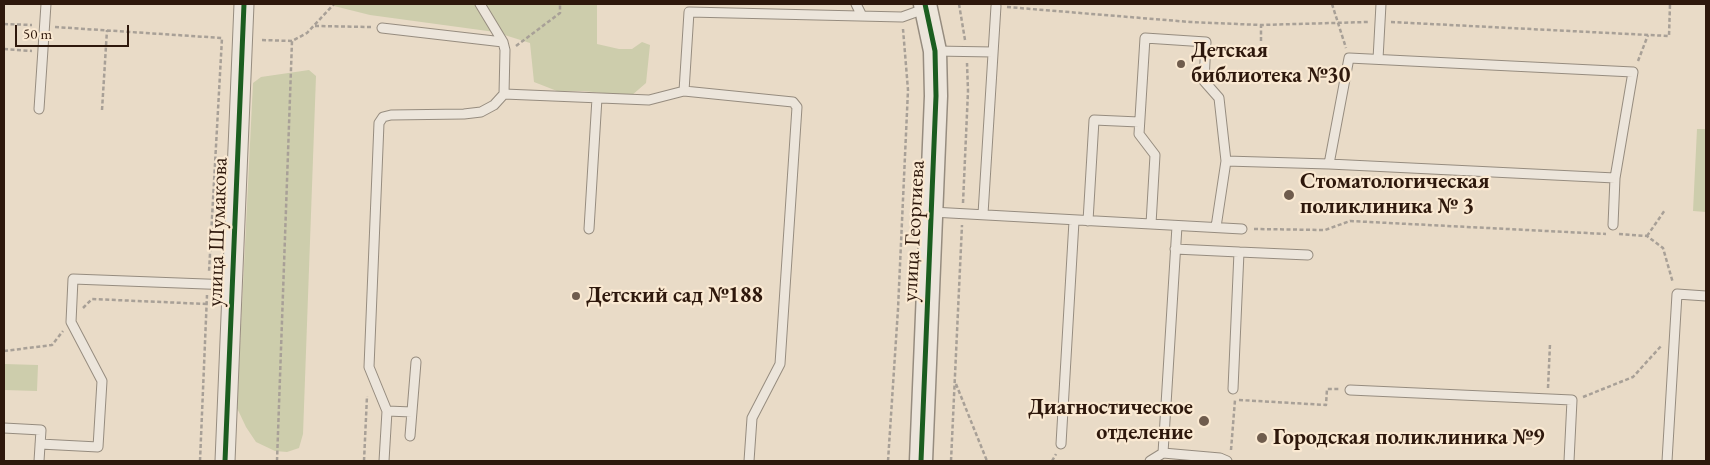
<!DOCTYPE html>
<meta charset="utf-8">
<style>
body{margin:0}
#map{position:relative;width:1710px;height:465px;overflow:hidden;background:#e9dbc7;font-family:"EB Garamond",serif}
canvas{display:block}
.frame{position:absolute;inset:0;border:5px solid #2e180c;pointer-events:none}
.scale{position:absolute;left:15px;top:25px;width:114px;height:22px;box-sizing:border-box;border:2px solid #2e180c;border-top:0;padding-left:6px;font-size:15px;line-height:18px;white-space:nowrap;color:#2e180c;-webkit-text-stroke:4px #fae9d2;paint-order:stroke}
</style>
<div id="map">
<canvas width="1710" height="465"></canvas>
<div class="frame"></div>
<div class="scale">50 m</div>
</div>
<script>
const ctx = document.querySelector('canvas').getContext('2d');
ctx.lineJoin = 'round';
function paint(path, color) { ctx.fillStyle = color; ctx.fill(path, 'evenodd'); }
const poly = rows => new Path2D(rows.map(r => 'M' + r).join(''));
function strokePath(path, color, width, dash) { ctx.strokeStyle = color; ctx.lineWidth = width; ctx.lineCap = dash ? 'butt' : 'round'; ctx.setLineDash(dash || []); ctx.stroke(path); }
function label(font, color, halo, rows, align = 'center') {
  ctx.font = font + ' "EB Garamond",serif'; ctx.lineWidth = 4.5; ctx.setLineDash([]); ctx.textBaseline = 'middle'; ctx.strokeStyle = halo; ctx.fillStyle = color; for (const [text, x, y, turn = 0] of rows) {
    ctx.save(); ctx.translate(x, y); ctx.rotate((+turn || 0) * Math.PI / 180); ctx.textAlign = isNaN(turn) ? turn : align; if (halo) ctx.strokeText(text, 0, 0); ctx.fillText(text, 0, 0); ctx.restore();
  }
}
paint(poly([
 [333,4,597,4,597,44,619,49,632,49,642,42,650,45,646,83,631,96,584,91,557,91,534,82,530,43,495,32,370,15,334,6],
 [309,70,316,76,303,434,299,448,287,452,275,451,256,442,246,427,237,408,253,83,261,77],
 [1697,129,1706,129,1706,212,1693,211],
 [4,364,38,365,37,391,4,390]
]), '#cdcdac');
const service = poly([
 [856,4,862,16],
 [382,28,503,42],
 [935,51,993,52],
 [1378,59,1381,4],
 [504,94,649,100,684,91],
 [39,109,46,4],
 [1226,161,1329,164,1615,178,1633,72,1349,58,1329,164],
 [932,212,1242,229],
 [983,214,996,6],
 [1088,221,1094,120,1139,122],
 [1151,224,1155,155,1139,134,1145,38,1206,42,1204,81,1219,98,1226,161,1216,227],
 [1613,225,1615,178],
 [1177,226,1163,453,1220,458,1227,461],
 [589,229,597,98],
 [1175,249,1239,252,1233,389],
 [1239,252,1308,255],
 [1350,390,1572,400,1569,461],
 [387,411,412,412],
 [4,428,41,430,39,461],
 [410,436,416,362],
 [40,444,98,447,102,381,71,322,73,279,232,285],
 [1061,444,1074,221],
 [384,461,387,411,369,367,379,123,383,117,391,115,464,114,481,112,494,105,504,94,505,50,503,42,480,4],
 [749,461,752,418,780,364,797,107,793,102,684,91,689,12,902,17,927,8],
 [1150,461,1163,453],
 [1667,461,1677,294,1706,296]
]);
const minor = poly([
 [225,461,244,4]
]);
const tertiary = poly([
 [921,461,936,96,935,51,925,4]
]);
strokePath(service, '#968c7f', 11);
strokePath(minor, '#968c7f', 21);
strokePath(tertiary, '#968c7f', 25);
strokePath(poly([
 [959,4,965,40],
 [1332,4,1346,48],
 [1007,7,1190,22,1261,25,1368,22],
 [1391,22,1669,36,1670,4],
 [4,24,32,25],
 [315,26,371,27],
 [55,27,222,38,209,272],
 [262,40,292,41,307,33,334,4],
 [1261,41,1261,25],
 [516,46,560,13,560,4],
 [4,49,32,51],
 [1638,61,1648,35],
 [102,110,107,30],
 [963,203,968,91,967,63],
 [1254,229,1325,230,1350,221,1606,234],
 [1619,234,1647,236,1663,248,1673,283],
 [1647,236,1665,210],
 [83,308,92,299,207,304],
 [4,351,52,345,63,331],
 [956,384,987,461],
 [1548,388,1550,344],
 [1583,397,1633,377,1662,345],
 [1239,400,1326,405,1327,389,1340,389],
 [1231,450,1235,400],
 [200,461,207,295],
 [277,461,292,41],
 [364,461,367,396],
 [888,461,898,309,908,90,903,29],
 [951,461,962,225],
 [1052,461,1056,454]
]), '#a8a097', 2.5, [4, 2.5]);
strokePath(service, '#ece5db', 9);
strokePath(minor, '#ece5db', 19);
strokePath(tertiary, '#ece5db', 22);
strokePath(poly([
 [225,461,244,4],
 [921,461,936,96,935,51,925,4]
]), '#1b5e20', 5);
for (const [x, y, r, color] of [
 [1181,64,5,"#6f5c4d"],
 [1289,195,6,"#6f5c4d"],
 [576,296,5,"#6f5c4d"],
 [1204,421,6,"#6f5c4d"],
 [1262,438,6,"#6f5c4d"]
]) { const dot = new Path2D(); dot.arc(x, y, r, 0, 2 * Math.PI); ctx.fillStyle = color; ctx.fill(dot); strokePath(dot, '#fae9d2', 2); }
label('bold 22px', '#2e180c', '#fae9d2', [
 ["Детская",1191,51],
 ["библиотека №30",1191,76],
 ["Стоматологическая",1300,182],
 ["поликлиника № 3",1300,207],
 ["Детский сад №188",586,296],
 ["Диагностическое",1193,408,"right"],
 ["отделение",1193,433,"right"],
 ["Городская поликлиника №9",1273,438]
], 'left');
label('22px', '#2e180c', '#fae9d2', [
 ["улица Георгиева",914,231,-87],
 ["улица Шумакова",218,232,-88]
]);
</script>
